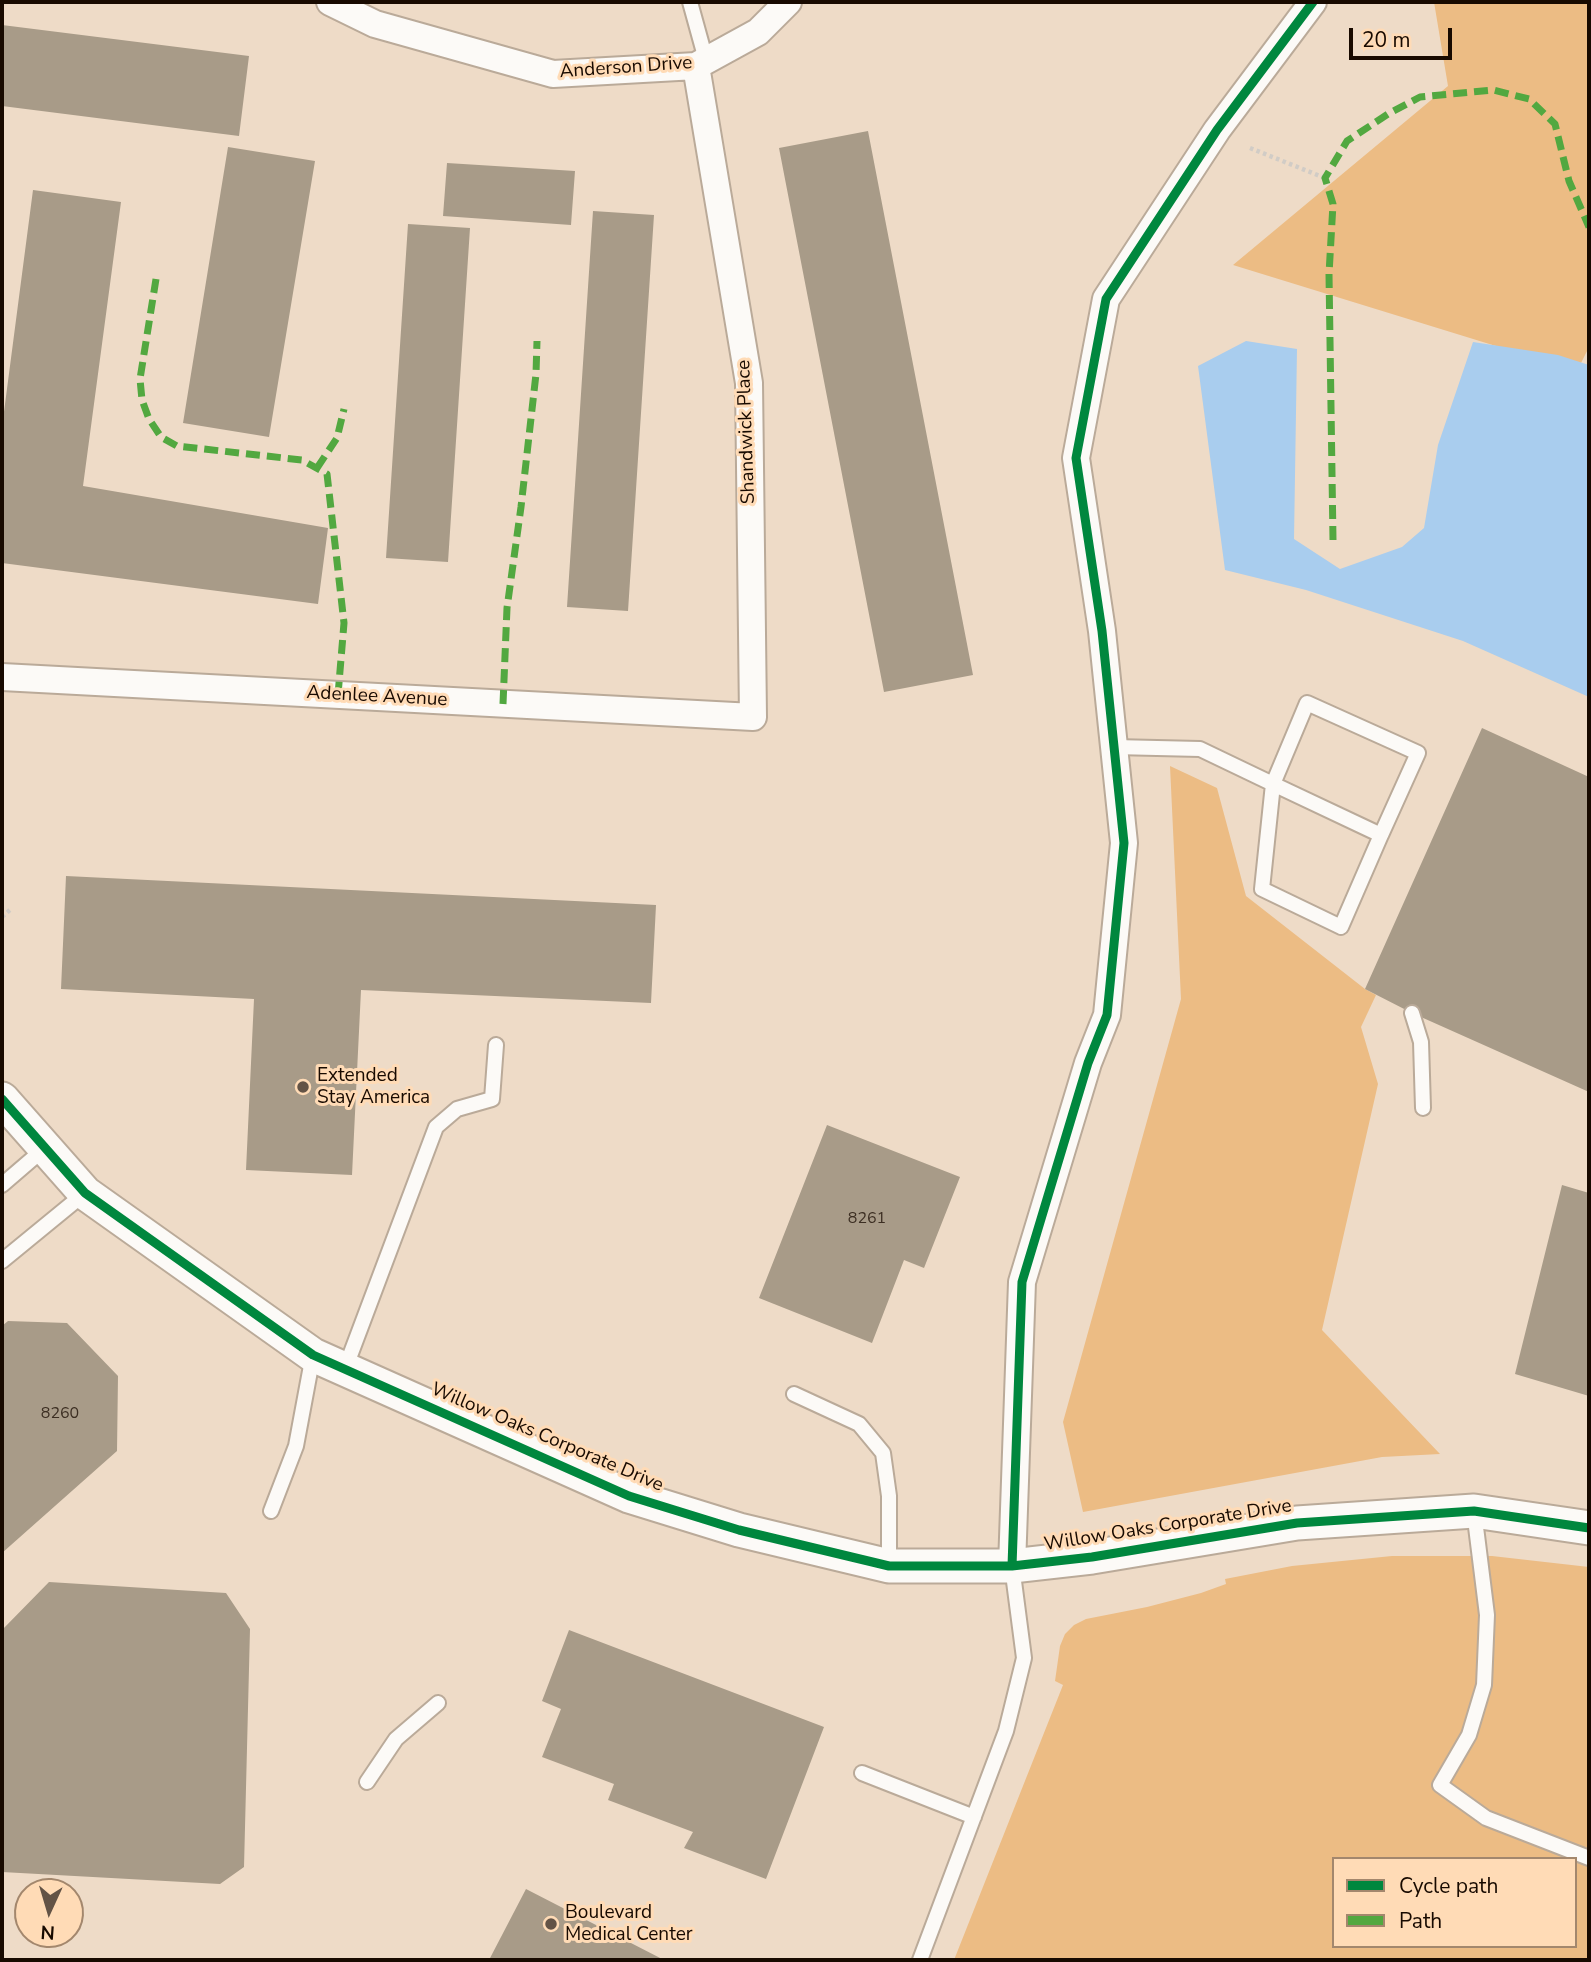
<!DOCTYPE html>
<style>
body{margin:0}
#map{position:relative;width:1591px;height:1962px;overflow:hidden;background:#eedbc7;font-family:"Nunito Sans",sans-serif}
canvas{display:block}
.frame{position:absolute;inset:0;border:4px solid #180a00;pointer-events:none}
.legend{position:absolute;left:1332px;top:1857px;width:245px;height:91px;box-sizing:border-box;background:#ffdbb6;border:2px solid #a3876d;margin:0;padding:9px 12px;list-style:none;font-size:21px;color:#180a00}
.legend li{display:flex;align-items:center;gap:14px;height:35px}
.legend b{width:35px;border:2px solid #a3876d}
.north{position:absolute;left:14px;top:1878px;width:70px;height:70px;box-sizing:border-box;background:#ffdbb6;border:2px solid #a3876d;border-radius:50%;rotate:184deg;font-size:19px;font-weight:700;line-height:28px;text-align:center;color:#180a00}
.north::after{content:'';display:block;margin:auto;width:24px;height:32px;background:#635346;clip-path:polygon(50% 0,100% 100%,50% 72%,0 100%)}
.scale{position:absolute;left:1349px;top:28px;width:103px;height:32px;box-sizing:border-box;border:4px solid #180a00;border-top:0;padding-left:9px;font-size:21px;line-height:24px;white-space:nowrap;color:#180a00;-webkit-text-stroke:5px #ffdbb6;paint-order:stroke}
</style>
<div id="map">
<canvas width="1591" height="1962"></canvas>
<div class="frame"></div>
<ul class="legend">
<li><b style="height:9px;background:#00873e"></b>Cycle path</li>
<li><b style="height:9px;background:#52a840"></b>Path</li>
</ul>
<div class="north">N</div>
<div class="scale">20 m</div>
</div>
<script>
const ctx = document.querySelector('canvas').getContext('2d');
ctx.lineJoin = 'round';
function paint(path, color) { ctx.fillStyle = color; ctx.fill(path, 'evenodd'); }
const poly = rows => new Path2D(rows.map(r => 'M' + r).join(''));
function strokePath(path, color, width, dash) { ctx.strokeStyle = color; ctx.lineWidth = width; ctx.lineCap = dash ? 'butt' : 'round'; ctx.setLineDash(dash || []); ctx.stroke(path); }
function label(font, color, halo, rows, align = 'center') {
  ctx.font = font + ' "Nunito Sans",sans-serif'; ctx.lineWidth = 6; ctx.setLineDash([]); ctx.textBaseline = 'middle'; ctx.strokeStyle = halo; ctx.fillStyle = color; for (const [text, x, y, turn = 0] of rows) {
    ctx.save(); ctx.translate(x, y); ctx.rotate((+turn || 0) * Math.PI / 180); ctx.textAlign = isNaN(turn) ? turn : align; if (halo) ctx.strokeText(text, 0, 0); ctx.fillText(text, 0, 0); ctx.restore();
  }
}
paint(poly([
 [1434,2,1589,2,1589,347,1577,371,1233,265,1448,86],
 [1170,766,1217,788,1246,896,1365,989,1376,995,1361,1027,1378,1084,1322,1330,1440,1454,1382,1457,1083,1512,1063,1422,1181,999],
 [1392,1556,1492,1556,1589,1567,1589,1960,954,1960,1063,1685,1055,1681,1060,1646,1065,1634,1074,1625,1086,1619,1147,1607,1201,1593,1226,1584,1225,1579,1292,1566],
 [1334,1859,1575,1859,1575,1946,1334,1946]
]), '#ecbc84');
paint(poly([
 [1246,341,1297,349,1294,539,1340,569,1402,547,1424,528,1438,445,1473,342,1558,355,1589,365,1589,697,1463,641,1306,590,1225,570,1198,366]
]), '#a9cdee');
paint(poly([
 [2,25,249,56,239,136,2,106],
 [868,131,973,675,884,692,779,148],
 [228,147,315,161,269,437,183,423],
 [447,163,575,171,571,225,443,216],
 [33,190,121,202,83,486,328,528,318,604,2,563,2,427],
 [593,211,654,215,628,611,567,607],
 [408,224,470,228,448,562,386,558],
 [1482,728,1589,777,1589,1092,1412,1013,1365,989],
 [66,876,656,905,651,1003,361,990,352,1175,246,1170,254,999,61,989],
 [827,1125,960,1177,924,1268,904,1260,872,1343,759,1298],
 [1562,1185,1589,1193,1589,1396,1515,1374],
 [8,1321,67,1323,118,1376,117,1451,2,1553,2,1326],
 [49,1582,226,1593,250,1629,244,1867,220,1884,2,1872,2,1630],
 [569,1630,824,1727,766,1879,684,1848,693,1832,608,1800,614,1784,542,1757,561,1709,542,1701],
 [526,1889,664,1960,489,1960]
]), '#a89b88');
const service = poly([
 [690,2,706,60],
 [1114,747,1200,749,1273,784,1381,835,1341,927,1262,889,1273,784,1307,703,1418,753,1381,835],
 [1412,1013,1421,1042,1423,1108],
 [2,1185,45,1148],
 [2,1261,85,1193],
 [345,1369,436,1127,457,1109,492,1099,496,1045],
 [794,1394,859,1424,883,1453,889,1496,889,1566],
 [271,1511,296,1446,313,1355],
 [1474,1511,1487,1615,1484,1685,1469,1735,1440,1785,1486,1818,1589,1858],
 [862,1773,974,1817],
 [367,1782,396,1739,438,1703],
 [920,1960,1006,1731,1024,1658,1012,1566]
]);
const minor = poly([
 [330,2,375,24,553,74,696,66,758,32,788,2],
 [2,677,753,717,749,383,696,66],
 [1012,1566,1022,1282,1088,1063,1107,1015,1124,843,1102,631,1076,458,1106,299,1217,130,1313,2]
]);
const tertiary = poly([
 [2,1099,85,1193,313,1355,629,1496,739,1530,889,1566,1012,1566,1092,1557,1297,1523,1474,1511,1589,1528]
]);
strokePath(service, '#baaa99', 18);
strokePath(minor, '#baaa99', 30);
strokePath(tertiary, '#baaa99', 37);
strokePath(poly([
 [1250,148,1325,178],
 [2,917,12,908]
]), '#d1ccc6', 4.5, [3.5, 3.5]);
strokePath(service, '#fcfaf7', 14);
strokePath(minor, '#fcfaf7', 26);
strokePath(tertiary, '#fcfaf7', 33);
strokePath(poly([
 [156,279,140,379,142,400,149,419,161,437,177,446,302,460,327,474,344,623,338,695],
 [317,468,337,438,344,409],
 [1333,540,1329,274,1333,204,1325,178,1347,141,1388,114,1420,97,1493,90,1529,99,1555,124,1569,181,1589,227],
 [503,704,507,608,521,507,536,374,537,341]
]), '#52a840', 7, [14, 7]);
strokePath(poly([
 [2,1099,85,1193,313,1355,629,1496,739,1530,889,1566,1012,1566,1092,1557,1297,1523,1474,1511,1589,1528],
 [1012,1566,1022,1282,1088,1063,1107,1015,1124,843,1102,631,1076,458,1106,299,1217,130,1313,2]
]), '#00873e', 9);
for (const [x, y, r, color] of [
 [303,1087,7,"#635346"],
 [551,1924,7,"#635346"]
]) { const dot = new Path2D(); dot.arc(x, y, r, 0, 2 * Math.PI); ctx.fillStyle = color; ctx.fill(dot); strokePath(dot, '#ffdbb6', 2.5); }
label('16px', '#3c2e22', null, [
 ["8261",867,1219],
 ["8260",60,1414]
]);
label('19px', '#180a00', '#ffdbb6', [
 ["Anderson Drive",626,68,-4],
 ["Shandwick Place",747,432,-92],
 ["Adenlee Avenue",377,697,3],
 ["Willow Oaks Corporate Drive",547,1438,23],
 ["Willow Oaks Corporate Drive",1168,1526,-9]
]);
label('19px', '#180a00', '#ffdbb6', [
 ["Extended",317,1076],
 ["Stay America",317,1098],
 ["Boulevard",565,1913],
 ["Medical Center",565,1935]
], 'left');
</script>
